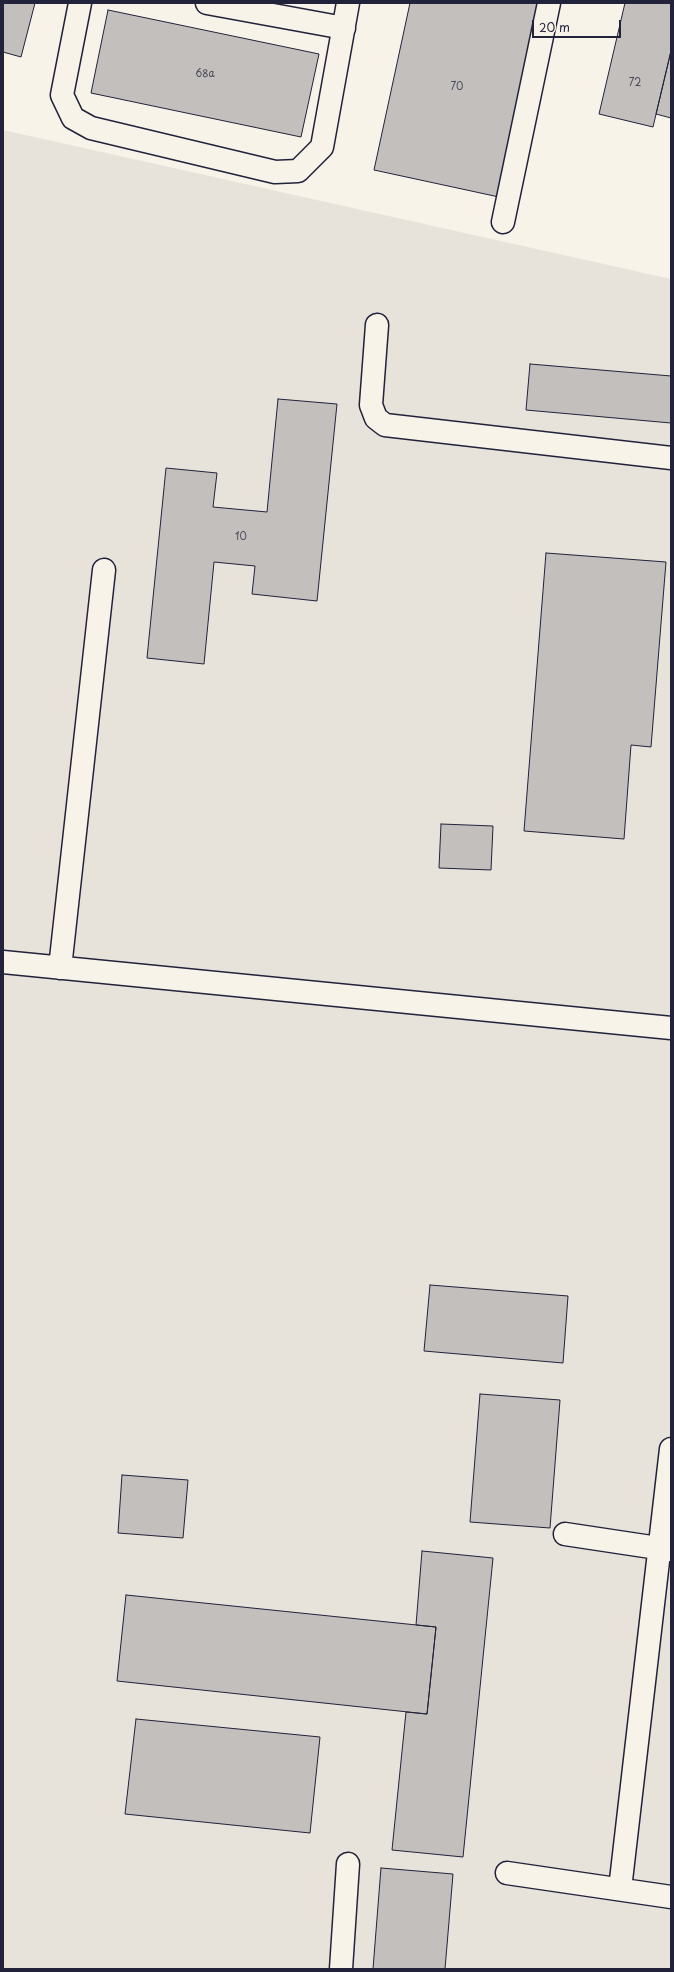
<!DOCTYPE html>
<style>
body{margin:0}
#map{position:relative;width:674px;height:1972px;overflow:hidden;background:#f7f3e8;font-family:"Playpen Sans",sans-serif}
canvas{display:block}
.frame{position:absolute;inset:0;border:4px solid #22223b;pointer-events:none}
.scale{position:absolute;left:532px;top:20px;width:89px;height:18px;box-sizing:border-box;border:2px solid #22223b;border-top:0;padding-left:5px;font-size:12px;line-height:14px;white-space:nowrap;color:#22223b;-webkit-text-stroke:3px #f7f3e8;paint-order:stroke}
</style>
<div id="map">
<canvas width="674" height="1972"></canvas>
<div class="frame"></div>
<div class="scale">20 m</div>
</div>
<script>
const ctx = document.querySelector('canvas').getContext('2d');
ctx.lineJoin = 'round';
function paint(path, color) { ctx.fillStyle = color; ctx.fill(path, 'evenodd'); }
const poly = rows => new Path2D(rows.map(r => 'M' + r).join(''));
function strokePath(path, color, width, dash) { ctx.strokeStyle = color; ctx.lineWidth = width; ctx.lineCap = dash ? 'butt' : 'round'; ctx.setLineDash(dash || []); ctx.stroke(path); }
function label(font, color, halo, rows, align = 'center') {
  ctx.font = font + ' "Playpen Sans",sans-serif'; ctx.lineWidth = 3; ctx.setLineDash([]); ctx.textBaseline = 'middle'; ctx.strokeStyle = halo; ctx.fillStyle = color; for (const [text, x, y, turn = 0] of rows) {
    ctx.save(); ctx.translate(x, y); ctx.rotate((+turn || 0) * Math.PI / 180); ctx.textAlign = isNaN(turn) ? turn : align; if (halo) ctx.strokeText(text, 0, 0); ctx.fillText(text, 0, 0); ctx.restore();
  }
}
paint(poly([
 [3,130,671,279,671,1969,3,1969]
]), '#e7e3db');
const building = poly([
 [3,3,35,3,21,57,3,52,3,3],
 [410,3,541,3,499,197,374,170,410,3],
 [625,3,671,3,671,51,653,127,599,114,625,3],
 [108,10,319,54,301,137,91,93,108,10],
 [671,51,671,118,656,114,671,51],
 [530,364,671,376,671,423,526,410,530,364],
 [278,399,337,404,317,601,252,594,255,566,214,562,204,664,147,658,166,468,217,473,213,507,267,512,278,399],
 [546,553,666,562,651,747,631,745,624,839,524,831,546,553],
 [441,824,493,826,491,870,439,868,441,824],
 [430,1285,568,1296,563,1363,424,1351,430,1285],
 [480,1394,560,1400,550,1528,470,1522,480,1394],
 [122,1475,188,1480,183,1538,118,1533,122,1475],
 [422,1551,493,1558,463,1857,392,1850,406,1712,427,1714,436,1627,416,1625,422,1551],
 [126,1595,436,1627,427,1714,117,1681,126,1595],
 [136,1719,320,1737,310,1833,125,1814,136,1719],
 [381,1868,453,1874,445,1969,373,1969,381,1868]
]);
paint(building, '#c2bfbd');
strokePath(building, '#22223b', 1);
const minor = poly([
 [80,3,62,95,73,118,91,128,275,172,298,171,322,147,348,3],
 [207,3,344,28],
 [503,222,549,3],
 [377,325,371,405,376,418,385,425,671,458],
 [3,962,671,1028],
 [60,968,104,570],
 [565,1534,671,1550],
 [507,1873,671,1897],
 [620,1889,671,1449],
 [341,1969,348,1864]
]);
strokePath(minor, '#22223b', 25);
strokePath(minor, '#f7f3e8', 22);
label('10px', '#4a495c', null, [
 ["68a",205,74],
 ["72",635,83],
 ["70",457,87],
 ["10",241,537]
]);
</script>
